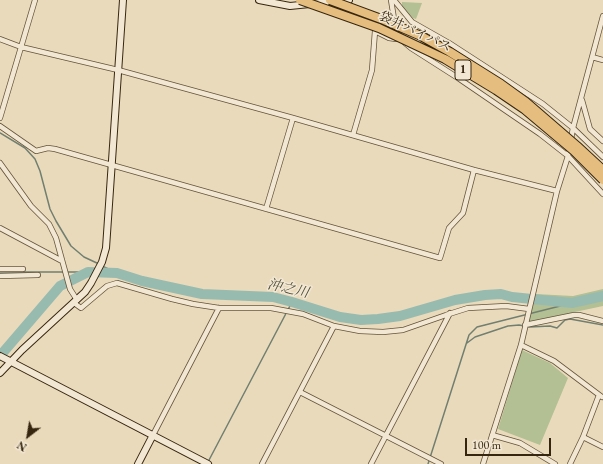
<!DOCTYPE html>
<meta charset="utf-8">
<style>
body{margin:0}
#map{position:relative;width:603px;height:464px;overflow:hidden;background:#eadabc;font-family:"EB Garamond",serif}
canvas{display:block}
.north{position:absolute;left:8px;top:416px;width:40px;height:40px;-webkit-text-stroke:3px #f1e7d3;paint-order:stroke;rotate:211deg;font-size:11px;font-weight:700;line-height:16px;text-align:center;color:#37260f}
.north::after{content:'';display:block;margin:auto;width:14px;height:18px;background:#37260f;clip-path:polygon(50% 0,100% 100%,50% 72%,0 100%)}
.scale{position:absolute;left:465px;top:438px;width:86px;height:18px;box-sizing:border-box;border:2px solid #37260f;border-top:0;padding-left:5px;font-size:12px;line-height:14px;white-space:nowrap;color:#37260f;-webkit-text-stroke:3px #f1e7d3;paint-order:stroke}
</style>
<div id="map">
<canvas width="603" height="464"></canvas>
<div class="north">N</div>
<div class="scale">100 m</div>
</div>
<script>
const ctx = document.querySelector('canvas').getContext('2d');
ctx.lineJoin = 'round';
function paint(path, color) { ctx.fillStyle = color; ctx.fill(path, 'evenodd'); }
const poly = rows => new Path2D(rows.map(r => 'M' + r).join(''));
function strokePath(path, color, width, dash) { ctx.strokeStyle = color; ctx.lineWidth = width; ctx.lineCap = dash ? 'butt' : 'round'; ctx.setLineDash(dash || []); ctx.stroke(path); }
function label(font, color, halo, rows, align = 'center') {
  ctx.font = font + ' "EB Garamond","Noto Serif JP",serif'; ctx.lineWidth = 3; ctx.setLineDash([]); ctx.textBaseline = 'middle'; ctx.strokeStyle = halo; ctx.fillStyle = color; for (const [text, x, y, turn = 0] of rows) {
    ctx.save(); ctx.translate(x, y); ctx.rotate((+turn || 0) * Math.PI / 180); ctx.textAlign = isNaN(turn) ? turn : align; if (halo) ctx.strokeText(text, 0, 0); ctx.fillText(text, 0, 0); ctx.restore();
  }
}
paint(poly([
 [402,2,422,3,416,19,413,18,402,7],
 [603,289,603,306,528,322,536,294,573,296],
 [522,350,550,363,568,378,540,445,498,429]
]), '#b3c093');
strokePath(poly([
 [0,133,25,148,35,159,40,171,50,209,56,221,71,246,84,257,99,264],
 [102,266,117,273],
 [0,272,88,272],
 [467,343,475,337,508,326,519,325,530,327,550,326,557,328,565,320,570,319,603,325],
 [208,462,292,302],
 [428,464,469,335,477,327,572,303]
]), '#717f70', 1.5);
strokePath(poly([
 [0,356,60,286,88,272,117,273,142,281,202,294,273,297,292,302,340,317,361,320,378,319,400,316,455,300,485,295,501,294,512,297,572,303,603,296]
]), '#98bbb0', 10);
const street = poly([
 [391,0,395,25,400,37],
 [394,0,412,22,449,43,543,104,573,128,603,157],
 [0,39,21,47,118,70,293,118,474,170,557,191],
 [405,43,411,48,458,78,540,134,568,156,603,194],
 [592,57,603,60],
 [582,100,590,129,603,141],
 [0,118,35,0],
 [0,126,36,151,48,148,55,149,440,258,449,228,463,213,474,170],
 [353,135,372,70,375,31,389,38,396,39],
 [0,163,31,206,49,224,56,238,70,289,77,300],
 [266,209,293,118],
 [0,228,62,261],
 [0,269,23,269],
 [0,276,38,275],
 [74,303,81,308,107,286,117,283,172,299,193,304,219,308,271,308,303,314,334,326,360,331,383,332,403,330,446,315,468,308,506,306,529,309],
 [525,325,574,315,579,315,603,321],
 [521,345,554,361,602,397],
 [300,392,441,464],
 [153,435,219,308],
 [492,435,520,443,555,464],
 [583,437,603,447],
 [262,464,334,326],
 [371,464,450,313],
 [483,464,521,345,557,191,568,156,573,128,603,16],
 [570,464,583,437,599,395]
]);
const secondary = poly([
 [259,0,290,6,349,0],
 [0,356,208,464],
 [0,373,22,350,85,292,91,283,102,262,106,248,123,0],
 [138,464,153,435]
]);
strokePath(street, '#64533a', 6);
strokePath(secondary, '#37260f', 8);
strokePath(street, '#f1e7d3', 4.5);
strokePath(secondary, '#f1e7d3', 6);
const highwayBridge = poly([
 [300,0,379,28,445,59,496,90,524,109,574,151,603,180],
 [330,0,384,20,421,36,450,52,501,84,526,102,577,146,603,170]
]);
strokePath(highwayBridge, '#37260f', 10, []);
strokePath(highwayBridge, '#e5bd7e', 8);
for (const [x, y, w] of [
 [463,70,16]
]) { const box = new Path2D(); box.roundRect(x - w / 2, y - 10, w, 20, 3); ctx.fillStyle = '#f1e7d3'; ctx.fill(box); strokePath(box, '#37260f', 1); }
label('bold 12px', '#37260f', null, [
 ["1",463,70]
]);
label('13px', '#37260f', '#f1e7d3', [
 ["袋井バイパス",415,32,25]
]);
label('italic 14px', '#4f4b37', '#f1e7d3', [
 ["沖之川",288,289,13]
]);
</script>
